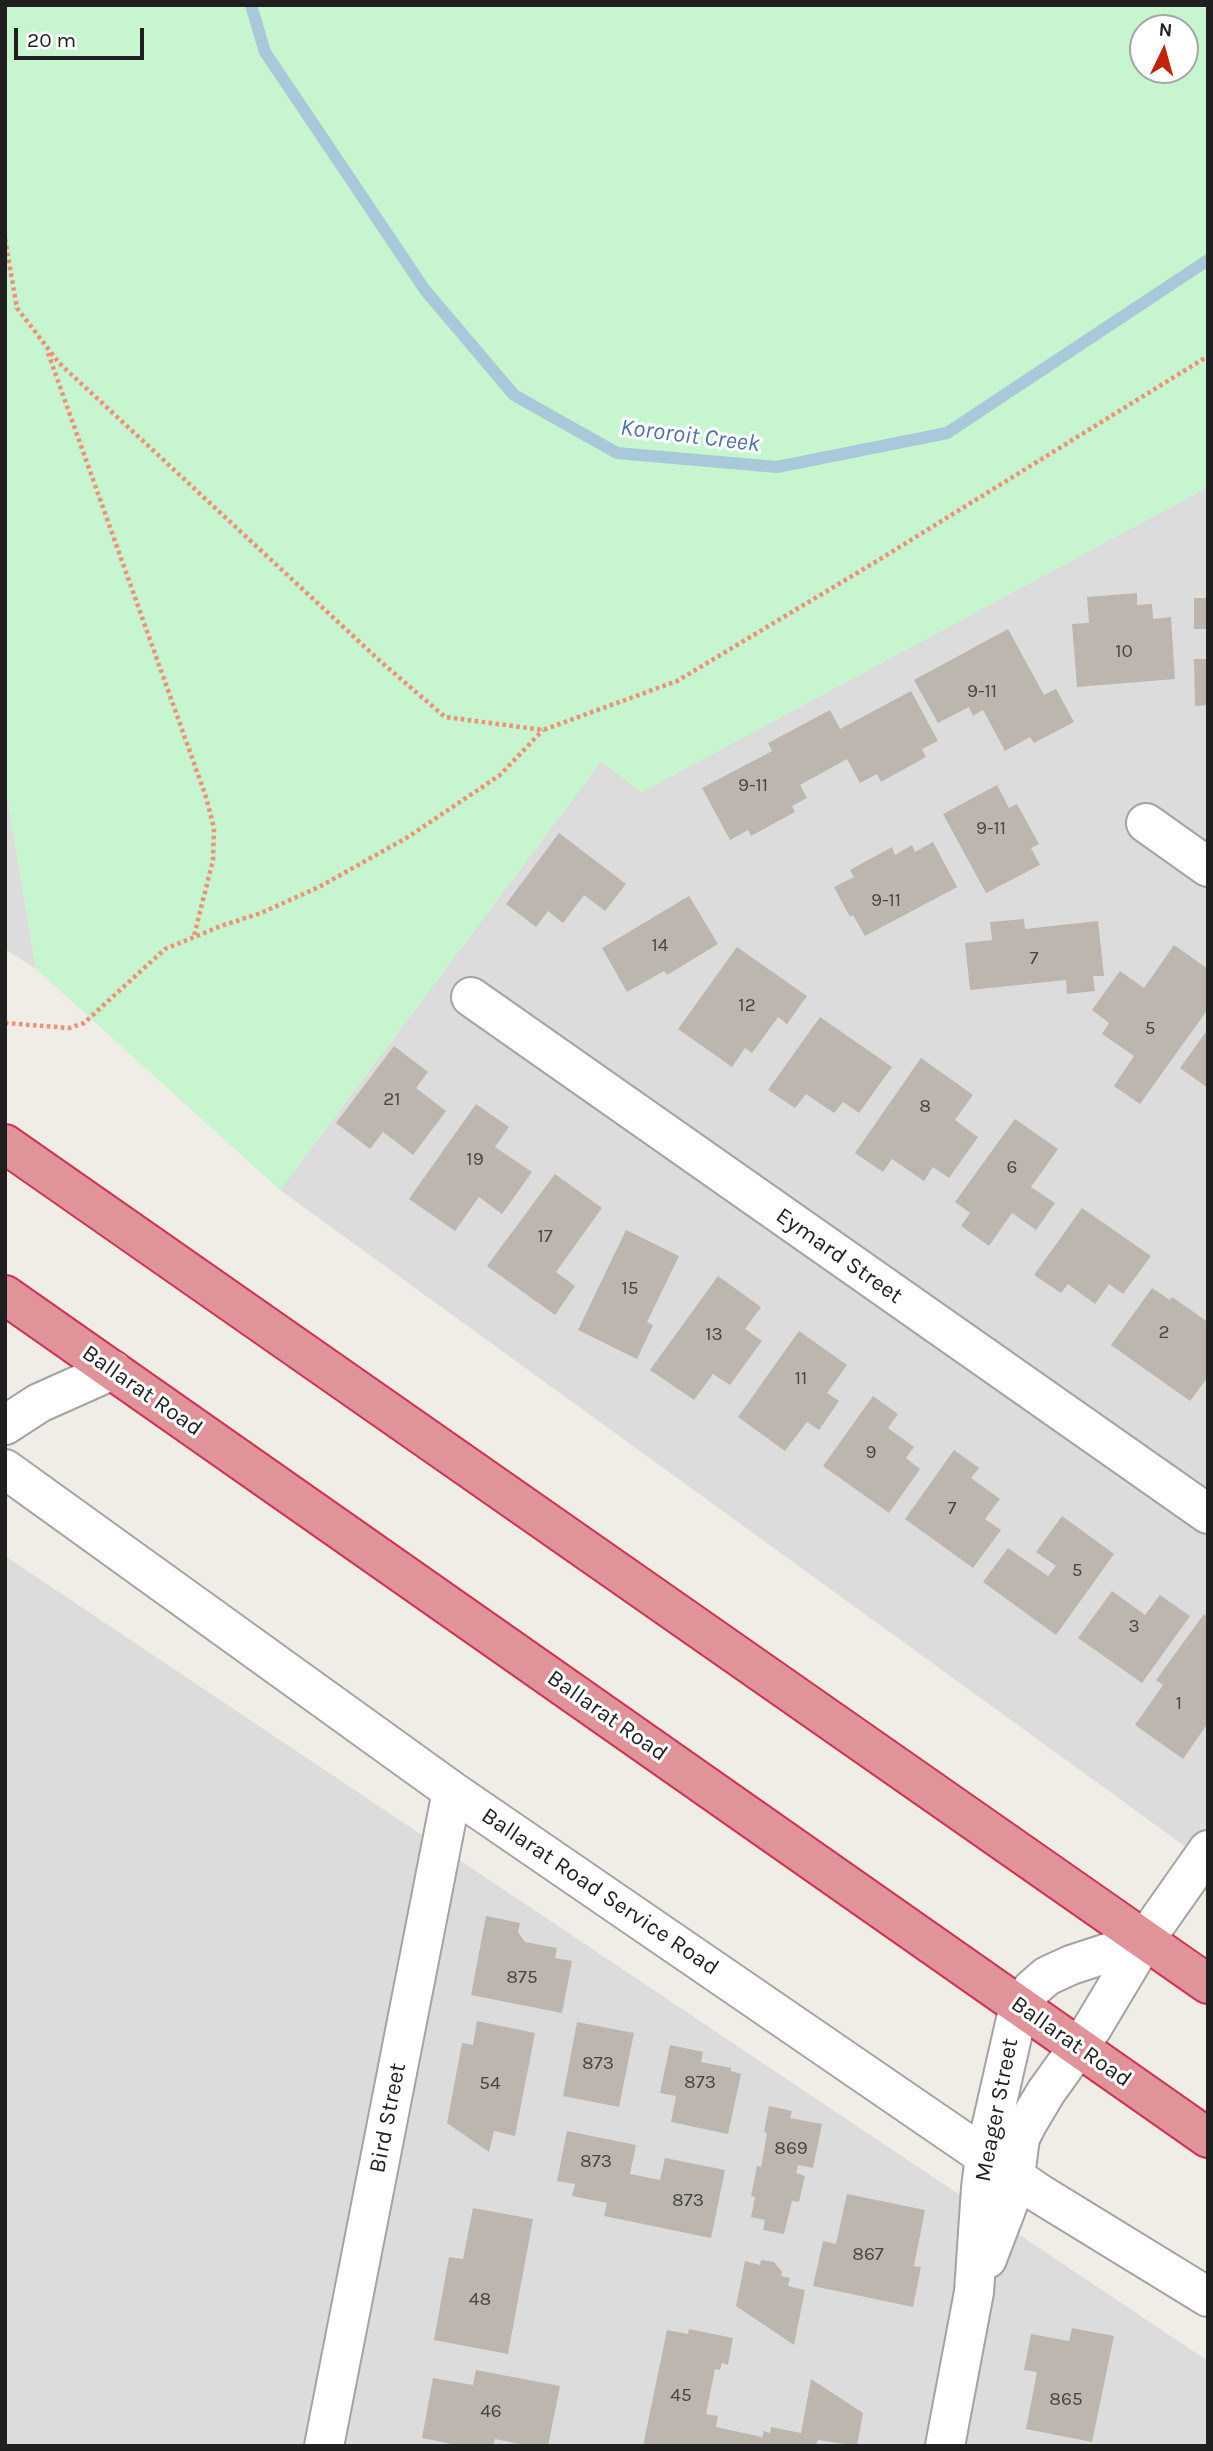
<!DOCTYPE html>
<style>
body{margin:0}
#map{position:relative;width:1213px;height:2451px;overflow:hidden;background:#efede5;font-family:Karla,sans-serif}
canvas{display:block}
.frame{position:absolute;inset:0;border:7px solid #1f1f1f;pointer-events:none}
.north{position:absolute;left:1129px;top:14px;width:70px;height:70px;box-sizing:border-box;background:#fff;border:2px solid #a5a5a5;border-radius:50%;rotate:5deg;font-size:19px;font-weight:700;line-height:28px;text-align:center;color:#1f1f1f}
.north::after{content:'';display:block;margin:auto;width:24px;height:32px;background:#be250f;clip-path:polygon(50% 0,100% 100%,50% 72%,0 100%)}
.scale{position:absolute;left:14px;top:28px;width:130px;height:32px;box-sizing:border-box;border:4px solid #1f1f1f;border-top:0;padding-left:9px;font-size:21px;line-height:24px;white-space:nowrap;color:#1f1f1f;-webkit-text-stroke:5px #fff;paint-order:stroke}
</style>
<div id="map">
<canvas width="1213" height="2451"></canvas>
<div class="frame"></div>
<div class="north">N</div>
<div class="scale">20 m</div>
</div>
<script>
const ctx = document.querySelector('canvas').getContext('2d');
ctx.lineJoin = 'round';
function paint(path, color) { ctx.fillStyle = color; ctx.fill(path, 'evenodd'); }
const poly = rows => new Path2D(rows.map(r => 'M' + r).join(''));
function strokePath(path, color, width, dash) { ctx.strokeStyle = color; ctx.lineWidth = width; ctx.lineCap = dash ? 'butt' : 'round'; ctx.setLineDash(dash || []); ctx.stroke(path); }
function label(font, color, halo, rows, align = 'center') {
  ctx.font = font + ' Karla,sans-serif'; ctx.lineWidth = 6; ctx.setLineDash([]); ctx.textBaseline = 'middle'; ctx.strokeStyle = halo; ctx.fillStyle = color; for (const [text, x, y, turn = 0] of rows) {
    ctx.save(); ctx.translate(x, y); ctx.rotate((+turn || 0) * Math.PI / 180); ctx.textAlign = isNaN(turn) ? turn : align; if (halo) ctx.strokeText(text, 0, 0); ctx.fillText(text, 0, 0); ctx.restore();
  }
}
paint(poly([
 [1208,487,1208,1863,280,1190,601,761,642,792],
 [5,784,36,969,5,949],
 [5,1556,1208,2361,1208,2446,5,2446]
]), '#dddcdc');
paint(poly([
 [5,5,1208,5,1208,487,642,792,601,762,280,1190,36,969,5,784],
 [1143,28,1185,28,1185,70,1143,70]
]), '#c6f5cf');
strokePath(poly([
 [251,5,265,52,425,290,514,395,617,453,777,467,947,433,1208,260]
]), '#a9c8d9', 12);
paint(poly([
 [1137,593,1137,605,1152,604,1153,619,1171,617,1175,679,1077,687,1072,624,1089,623,1087,597],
 [1194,598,1208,598,1208,629,1194,629],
 [1008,629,1044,695,1056,689,1074,722,1034,743,1030,737,1005,751,983,710,973,716,969,707,938,723,914,680],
 [1194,659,1208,659,1208,705,1195,706],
 [911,691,938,741,922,749,926,757,881,782,877,774,860,783,847,759,800,785,807,798,792,806,795,812,751,836,748,830,730,840,702,788,772,751,768,743,830,710,840,729],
 [997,785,1009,808,1017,804,1039,844,1031,848,1040,865,986,893,943,814],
 [559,833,626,884,605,911,584,895,563,923,548,911,536,927,506,904],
 [933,842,957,887,865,936,853,915,850,917,834,887,854,877,850,870,892,847,895,855,912,845,915,852],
 [689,896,718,944,667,975,664,971,627,992,602,948],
 [1024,919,1025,929,1098,921,1104,976,1093,976,1095,991,1067,994,1066,980,970,990,965,943,992,940,990,922],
 [1174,945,1208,969,1208,1009,1140,1104,1114,1086,1134,1056,1102,1034,1109,1023,1092,1010,1120,971,1144,988],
 [737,947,807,996,787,1024,778,1017,752,1053,745,1048,732,1067,678,1029],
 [820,1017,892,1067,859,1113,843,1102,834,1113,806,1094,795,1108,768,1090],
 [1208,1029,1208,1088,1180,1068],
 [394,1046,428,1072,416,1088,446,1111,413,1155,383,1132,370,1149,336,1123],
 [921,1058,973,1095,955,1120,978,1137,949,1178,933,1167,924,1181,892,1159,883,1172,855,1153],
 [476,1104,509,1127,495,1147,532,1172,502,1214,479,1197,455,1231,409,1199],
 [1015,1119,1058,1149,1031,1187,1055,1203,1036,1230,1012,1213,989,1246,961,1226,970,1213,955,1202],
 [555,1174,602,1208,556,1272,575,1286,555,1315,487,1266],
 [1082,1208,1151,1256,1123,1294,1109,1284,1095,1304,1068,1284,1061,1293,1034,1275],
 [626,1230,679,1256,647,1322,653,1325,637,1359,578,1330],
 [718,1276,761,1307,745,1329,762,1341,730,1385,713,1374,694,1400,650,1370],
 [1152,1288,1170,1300,1172,1297,1208,1322,1208,1377,1190,1401,1111,1345],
 [799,1331,847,1365,827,1393,839,1401,819,1430,807,1422,785,1451,738,1417],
 [873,1396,898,1414,888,1428,914,1447,906,1458,920,1469,889,1513,823,1466],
 [954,1450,979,1468,971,1478,1000,1499,985,1519,1001,1530,973,1568,905,1519],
 [1062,1516,1114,1554,1056,1635,983,1582,1008,1548,1048,1576,1056,1566,1036,1552],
 [1112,1591,1145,1615,1160,1595,1190,1616,1142,1683,1078,1638],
 [1204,1614,1208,1617,1208,1723,1183,1759,1135,1725,1163,1685,1156,1680],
 [486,1916,520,1923,518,1932,525,1942,557,1948,555,1958,572,1961,562,2013,471,1995],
 [477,2021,535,2033,515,2136,494,2131,489,2152,447,2123,462,2043,473,2045],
 [577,2022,634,2033,619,2107,563,2096],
 [670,2045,703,2052,701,2062,731,2068,731,2071,741,2074,728,2134,671,2122,676,2096,660,2093],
 [769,2106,792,2111,790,2118,822,2124,813,2168,798,2165,796,2173,805,2176,799,2202,792,2201,784,2234,763,2230,765,2220,751,2217,755,2197,751,2196,757,2166,761,2167,767,2133,764,2132],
 [567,2131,636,2145,630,2174,660,2180,665,2158,725,2170,711,2238,604,2216,607,2203,572,2196,575,2184,557,2181],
 [847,2194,925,2210,914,2266,921,2267,913,2307,813,2286,823,2241,836,2244],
 [473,2208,533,2219,508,2354,434,2340,449,2257,463,2259],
 [761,2260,774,2262,782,2272,781,2276,790,2278,788,2286,805,2290,794,2345,736,2306,745,2261,760,2265],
 [1072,2328,1114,2336,1092,2442,1026,2429,1037,2372,1024,2370,1031,2334,1069,2341],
 [689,2329,733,2338,728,2365,722,2363,720,2370,715,2369,706,2414,718,2416,716,2427,762,2437,764,2431,770,2433,771,2427,801,2433,811,2379,863,2413,857,2446,818,2440,816,2446,643,2446,667,2330,688,2334],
 [476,2370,560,2386,548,2446,529,2446,495,2439,493,2446,461,2446,422,2438,433,2378,473,2385]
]), '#bcb6af');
const street = poly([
 [1146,823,1208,867],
 [471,997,1208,1514],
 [5,1425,39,1403,113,1370],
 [5,1469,452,1791,1040,2194,1208,2297],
 [987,2259,1013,2191,1020,2138,1027,2124,1046,2092,1092,2028,1144,1941,1208,1850],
 [324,2446,452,1791],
 [945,2446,974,2292,981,2188,985,2155,1016,2019,1032,1989,1047,1976,1071,1965,1144,1941]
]);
const highway = poly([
 [5,1144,1208,1984],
 [5,1295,1208,2138]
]);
strokePath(street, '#a3a3a3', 42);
strokePath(highway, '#ce3154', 42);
strokePath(poly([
 [5,239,17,308,59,363,380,661,445,717,543,730,677,681,877,561,1208,356],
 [48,353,206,797,214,828,213,860,194,936],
 [5,1023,69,1028,84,1023,165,949,221,926,261,913,319,887,408,837,500,775,543,730]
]), '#ef9176', 4.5, [3.5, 3.5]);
strokePath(street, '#fff', 38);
strokePath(highway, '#e09398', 38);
label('19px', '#464543', null, [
 ["10",1124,652],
 ["9-11",982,692],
 ["9-11",753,786],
 ["9-11",991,829],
 ["9-11",886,901],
 ["14",660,946],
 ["7",1034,959],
 ["12",747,1006],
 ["5",1150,1029],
 ["21",392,1100],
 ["8",925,1107],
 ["19",475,1160],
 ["6",1012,1168],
 ["17",545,1237],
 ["15",630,1289],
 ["2",1164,1333],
 ["13",714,1335],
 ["11",801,1379],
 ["9",871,1453],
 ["7",952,1509],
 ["5",1077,1571],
 ["3",1134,1627],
 ["1",1179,1704],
 ["875",522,1978],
 ["873",598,2064],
 ["873",700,2083],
 ["54",490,2084],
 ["869",791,2149],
 ["873",596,2162],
 ["873",688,2201],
 ["867",868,2255],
 ["48",480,2300],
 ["45",681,2396],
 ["865",1066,2400],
 ["46",491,2412]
]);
label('23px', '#1f1f1f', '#fff', [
 ["Eymard Street",839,1256,35],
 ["Ballarat Road",142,1391,35],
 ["Ballarat Road",607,1716,35],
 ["Ballarat Road Service Road",600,1892,34],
 ["Ballarat Road",1071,2042,35],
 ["Meager Street",997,2110,-79],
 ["Bird Street",388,2118,-79]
]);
label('italic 24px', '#5272a7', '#fff', [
 ["Kororoit Creek",690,436,7]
]);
</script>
